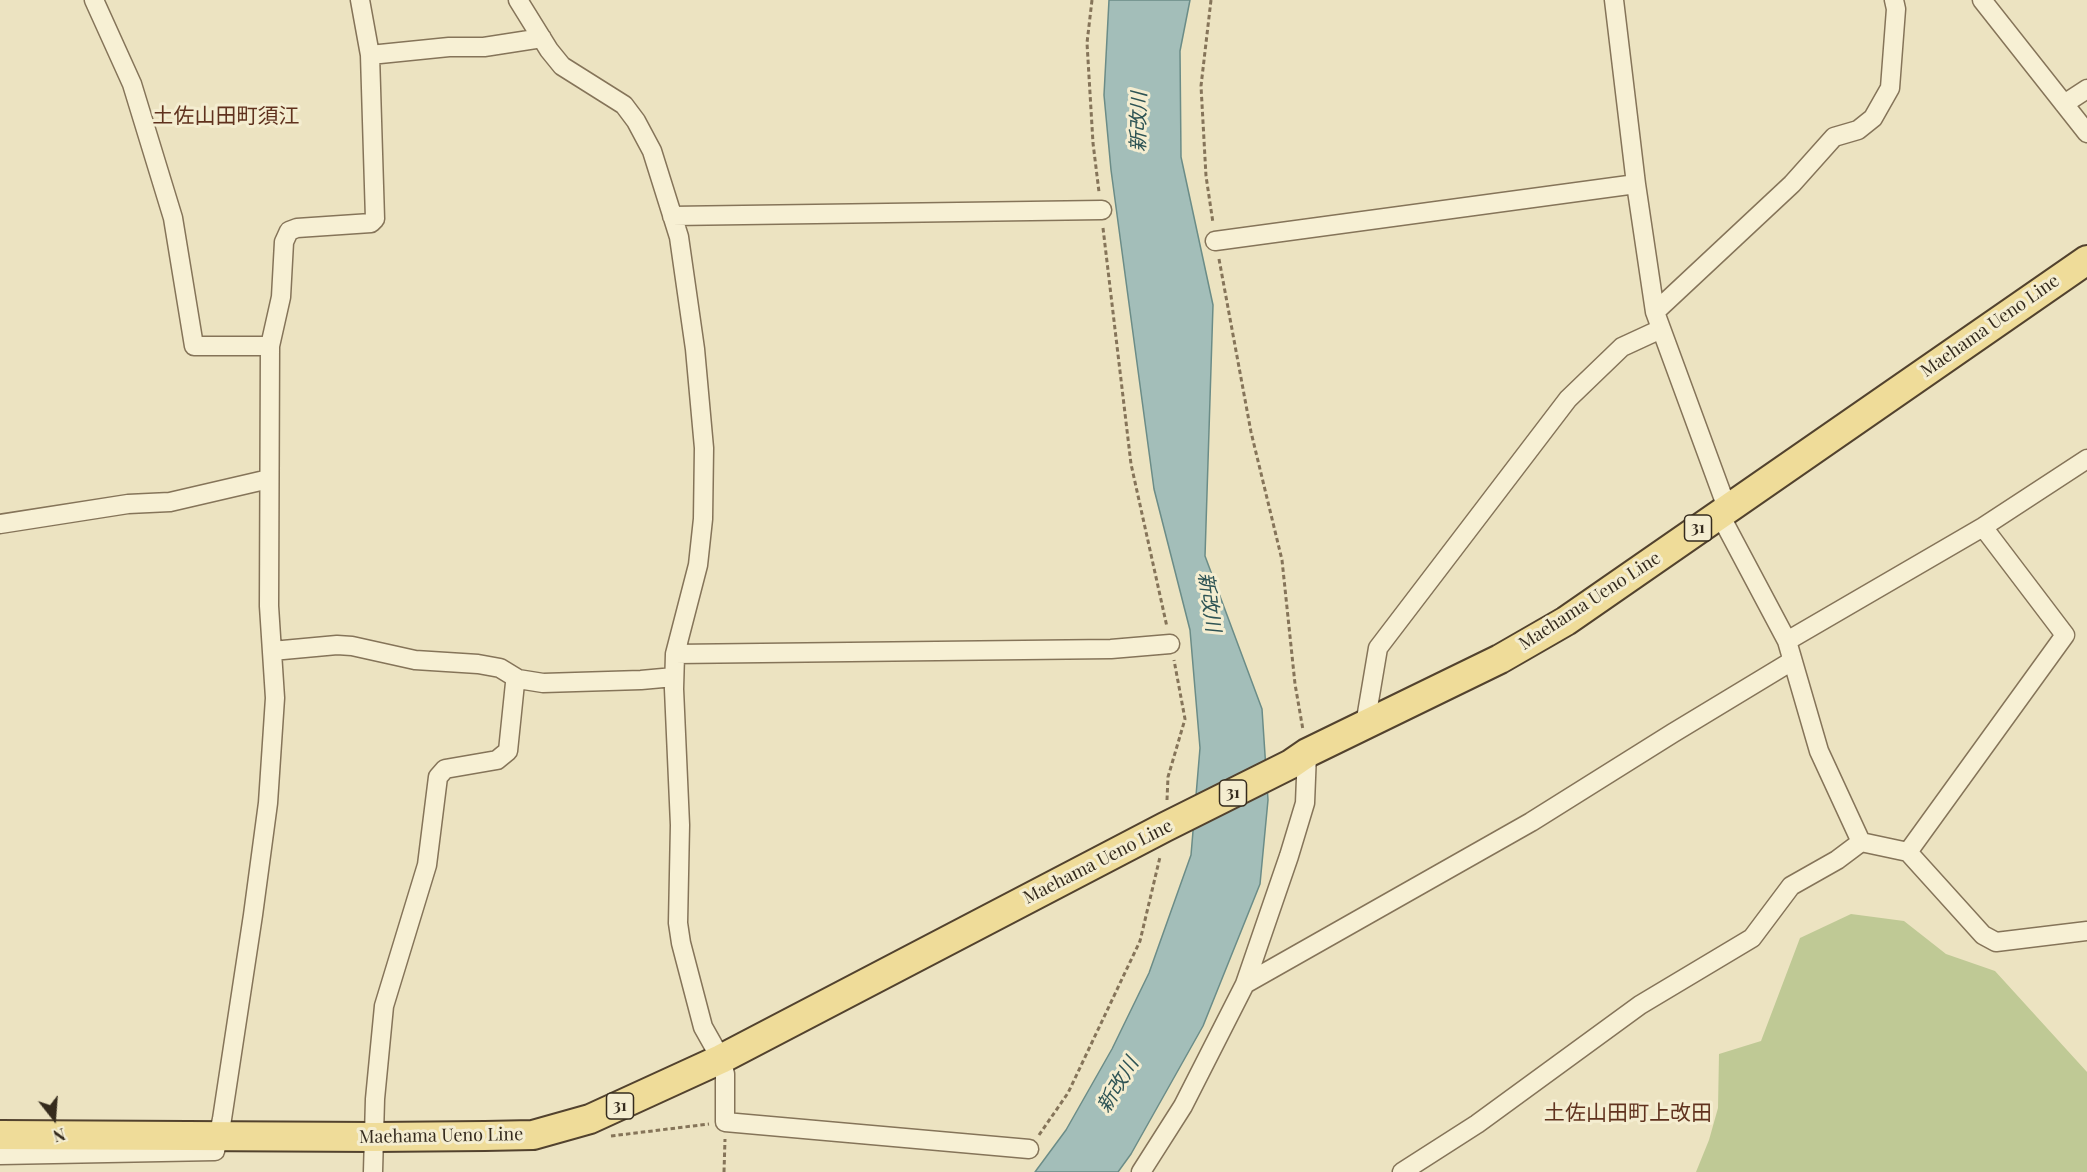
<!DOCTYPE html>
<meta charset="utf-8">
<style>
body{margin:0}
#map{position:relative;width:2087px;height:1172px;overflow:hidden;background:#ece3c1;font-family:"Playfair Display",serif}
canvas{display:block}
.north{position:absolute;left:24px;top:1088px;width:60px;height:60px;-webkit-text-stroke:4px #f4edd0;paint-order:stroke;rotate:163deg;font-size:16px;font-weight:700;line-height:24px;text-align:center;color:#352b1d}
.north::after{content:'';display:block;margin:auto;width:21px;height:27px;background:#352b1d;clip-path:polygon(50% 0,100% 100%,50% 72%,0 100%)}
</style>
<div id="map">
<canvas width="2087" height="1172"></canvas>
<div class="north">N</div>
</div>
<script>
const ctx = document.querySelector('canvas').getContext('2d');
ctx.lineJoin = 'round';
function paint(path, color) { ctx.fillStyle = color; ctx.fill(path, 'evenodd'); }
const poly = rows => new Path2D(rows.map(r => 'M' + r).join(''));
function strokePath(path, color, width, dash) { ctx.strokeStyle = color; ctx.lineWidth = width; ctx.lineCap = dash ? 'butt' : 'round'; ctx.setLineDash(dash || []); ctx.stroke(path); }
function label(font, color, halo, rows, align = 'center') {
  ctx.font = font + ' "Playfair Display","Noto Sans JP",serif'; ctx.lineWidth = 6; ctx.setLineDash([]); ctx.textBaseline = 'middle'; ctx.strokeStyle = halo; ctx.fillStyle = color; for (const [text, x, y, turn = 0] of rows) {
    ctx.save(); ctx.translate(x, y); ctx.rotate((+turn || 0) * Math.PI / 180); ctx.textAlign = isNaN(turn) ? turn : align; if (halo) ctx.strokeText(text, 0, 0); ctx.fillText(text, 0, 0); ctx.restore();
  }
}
paint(poly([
 [1851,914,1904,921,1946,954,1995,971,2087,1072,2087,1172,1696,1172,1709,1140,1718,1108,1719,1054,1761,1041,1800,938]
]), '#bfc995');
const water = poly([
 [1109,0,1190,0,1180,51,1181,157,1213,305,1205,556,1262,709,1268,800,1260,884,1203,1026,1131,1154,1118,1172,1035,1172,1066,1130,1112,1049,1149,973,1191,855,1200,748,1190,630,1154,489,1111,170,1104,95,1109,0]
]);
paint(water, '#a3beb9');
strokePath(water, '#6b8c87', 1.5);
const street = poly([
 [360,0,370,55,449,47,484,47,542,38],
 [518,0,549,50,562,66,624,105,636,121,652,151,679,237,695,349,704,448,703,519,698,565,675,654,674,689,680,825,678,923,681,943,703,1027,721,1059,725,1074,725,1122,1029,1149],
 [1614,0,1636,184,1655,312,1727,508],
 [1982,0,2087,133],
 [2064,104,2087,89],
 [672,216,1102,210],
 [1215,241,1636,184],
 [1655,312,1792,184,1834,137,1858,130,1873,118,1890,88,1896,9,1894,0],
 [270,346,281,297,284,242,289,231,297,228,371,223,375,219,370,55],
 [1719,513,1787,641,1819,751,1861,842],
 [0,524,128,504,170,502,269,479],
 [1787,641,1983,527,2087,459],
 [272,651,337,645,352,646,415,660,478,664,500,668,518,679],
 [675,654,1111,649,1170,644],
 [1365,725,1378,648,1568,399,1622,347,1661,329],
 [1908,852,1983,935,1996,942,2087,931],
 [1245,984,1531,822,1673,733,1792,661],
 [0,1155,215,1151,222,1119,253,915,268,803,275,698,269,606,270,346,194,346,173,218,132,84,94,0],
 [373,1172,375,1099,384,1006,427,865,438,777,445,769,497,760,508,751,515,683,518,679,543,683,641,680,674,677],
 [1141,1172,1183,1106,1245,984,1289,856,1305,803,1307,753],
 [1402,1172,1477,1124,1640,1005,1752,938,1791,886,1837,860,1861,842,1908,852,2065,635,1983,527]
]);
const primary = poly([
 [0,1135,374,1137,485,1136,533,1135,590,1119,721,1059,1165,827,1291,764,1307,753,1500,659,1566,621,2087,260]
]);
strokePath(street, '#857459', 21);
strokePath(primary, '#52422e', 32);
strokePath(poly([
 [1092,0,1087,43,1093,143,1099,192],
 [1211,0,1201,86,1206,176,1213,223],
 [1103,228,1131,464,1167,627],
 [1219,259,1251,432,1282,560,1295,684,1303,730],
 [1167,800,1168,777,1185,719,1174,660],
 [1039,1135,1068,1093,1140,941,1160,857],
 [611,1136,709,1124],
 [724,1172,725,1139]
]), '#857459', 3, [4.5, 3]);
strokePath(street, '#f7f0d4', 18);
strokePath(primary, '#efdc99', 28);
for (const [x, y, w] of [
 [1698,528,27],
 [1233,793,27],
 [620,1106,27]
]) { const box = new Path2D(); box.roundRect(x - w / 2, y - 13, w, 26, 4.5); ctx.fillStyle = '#f4edd0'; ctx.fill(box); strokePath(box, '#352b1d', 1.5); }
label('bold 16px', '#352b1d', null, [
 ["31",1698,528],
 ["31",1233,793],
 ["31",620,1106]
]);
label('18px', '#352b1d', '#f4edd0', [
 ["Maehama Ueno Line",1990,326,-35],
 ["Maehama Ueno Line",1590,601,-33],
 ["Maehama Ueno Line",1098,862,-27],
 ["Maehama Ueno Line",441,1136,-1]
]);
label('italic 20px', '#2d5354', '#f4edd0', [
 ["新改川",1139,122,-89],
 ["新改川",1209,602,82],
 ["新改川",1118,1085,-59]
]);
label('21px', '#60321e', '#f4edd0', [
 ["土佐山田町須江",226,116],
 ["土佐山田町上改田",1628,1113]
]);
</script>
